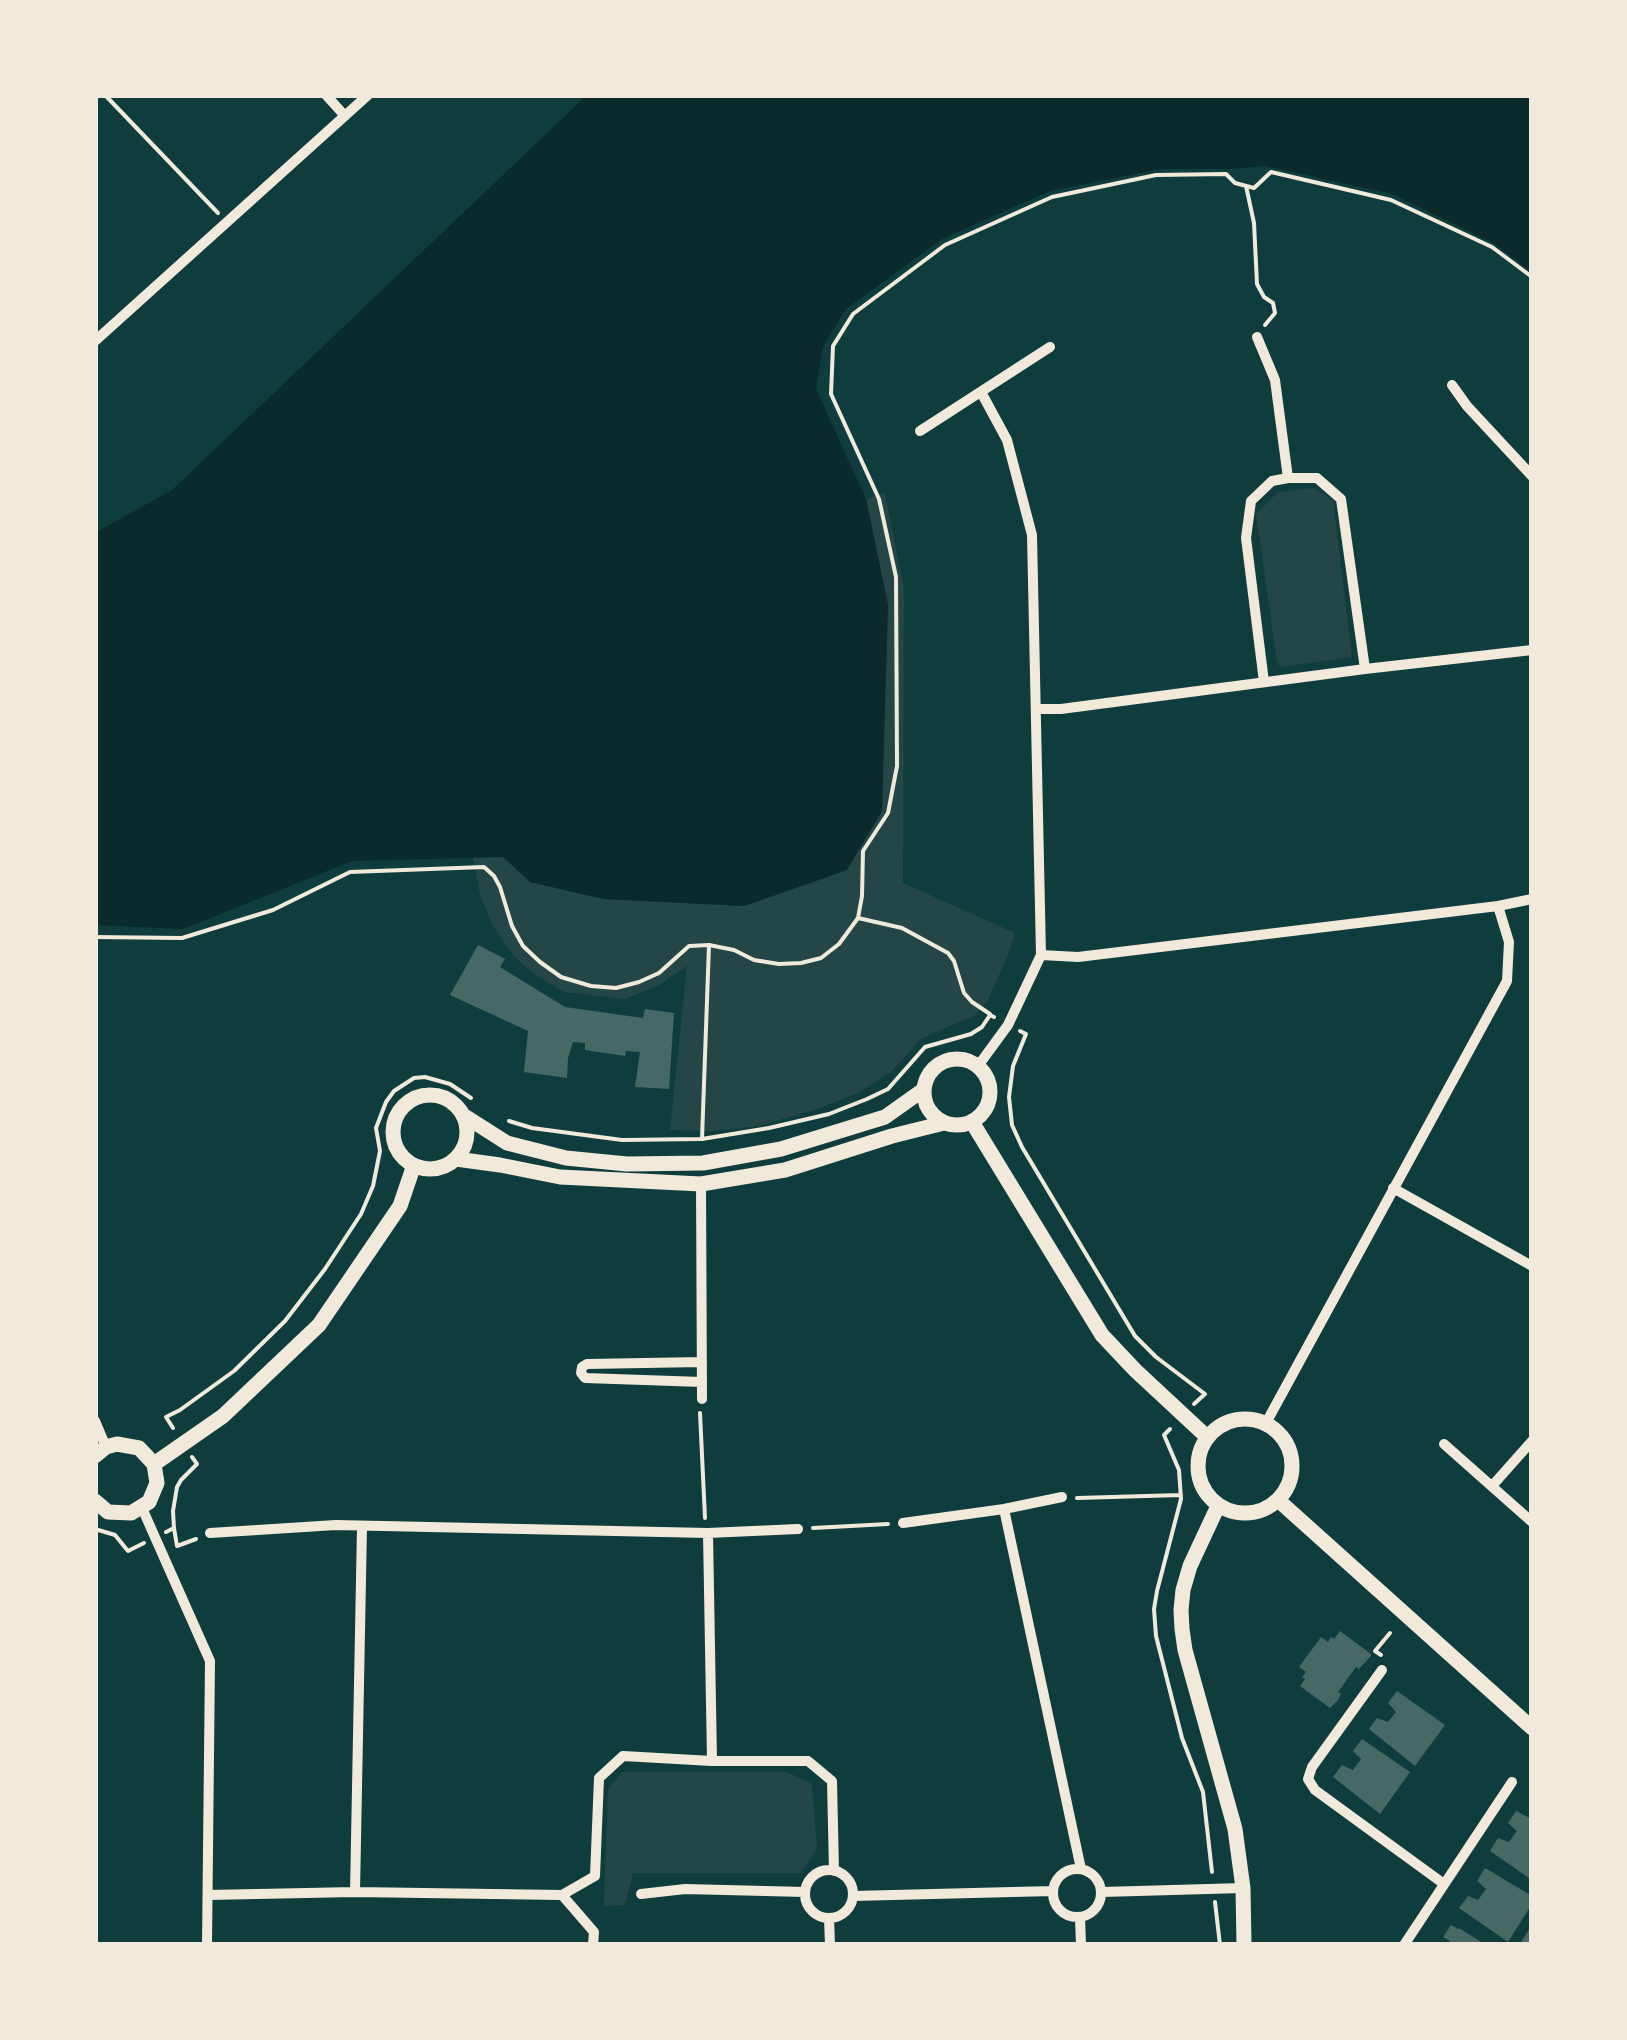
<!DOCTYPE html>
<style>
body{margin:0}
#map{position:relative;width:1627px;height:2040px;overflow:hidden;background:#0f3d3e;font-family:Helvetica,sans-serif}
canvas{display:block}
.frame{position:absolute;inset:0;border:98px solid #f1e9da;pointer-events:none}
</style>
<div id="map">
<canvas width="1627" height="2040"></canvas>
<div class="frame"></div>
</div>
<script>
const ctx = document.querySelector('canvas').getContext('2d');
ctx.lineJoin = 'round';
function paint(path, color) { ctx.fillStyle = color; ctx.fill(path, 'evenodd'); }
const poly = rows => new Path2D(rows.map(r => 'M' + r).join(''));
function strokePath(path, color, width, dash) { ctx.strokeStyle = color; ctx.lineWidth = width; ctx.lineCap = dash ? 'butt' : 'round'; ctx.setLineDash(dash || []); ctx.stroke(path); }
paint(poly([
 [1313,488,1333,500,1352,657,1280,667,1277,662,1256,514,1278,492],
 [885,493,904,589,903,883,1015,933,1009,953,987,1002,974,1016,922,1038,891,1072,858,1093,820,1108,759,1126,712,1131,670,1130,687,966,659,985,625,999,564,992,534,974,514,956,493,926,480,895,473,857,504,857,530,882,604,899,744,906,847,870,888,605,866,499],
 [622,1772,787,1772,812,1784,817,1849,801,1873,633,1873,625,1905,604,1906,608,1789]
]), '#244646');
paint(poly([
 [587,95,1532,95,1532,272,1493,243,1392,194,1265,166,1230,169,1160,169,1050,191,942,239,846,309,823,347,816,389,866,499,888,605,882,811,847,870,744,906,604,899,530,882,503,857,352,861,183,929,95,925,95,533,172,490]
]), '#0a2a2b');
paint(poly([
 [478,945,505,959,500,967,565,1007,643,1018,645,1009,674,1013,669,1089,635,1087,640,1052,626,1051,625,1056,585,1050,585,1043,573,1042,568,1058,567,1078,524,1072,528,1031,450,995],
 [1340,1631,1371,1654,1371,1656,1359,1669,1356,1667,1338,1692,1341,1694,1338,1700,1330,1708,1300,1686,1305,1679,1302,1677,1306,1672,1299,1667,1321,1637,1328,1642,1331,1637,1334,1639],
 [1397,1691,1445,1725,1415,1766,1369,1729,1377,1718,1388,1722,1396,1712,1388,1703],
 [1362,1739,1410,1772,1380,1814,1333,1777,1342,1765,1353,1770,1361,1759,1353,1751],
 [1516,1811,1532,1819,1532,1880,1490,1851,1498,1838,1509,1842,1517,1831,1508,1823],
 [1485,1868,1532,1896,1532,1904,1508,1942,1459,1908,1468,1896,1478,1900,1486,1889,1477,1881],
 [1451,1925,1458,1929,1459,1928,1486,1945,1448,1945,1450,1941,1443,1937],
 [1532,1925,1532,1945,1525,1945,1521,1942]
]), '#486865');
strokePath(poly([
 [105,95,218,213],
 [1246,186,1254,223,1257,284,1264,297,1273,303,1275,313,1265,325],
 [858,918,902,928,948,953,954,961,964,993,972,1002,990,1014],
 [95,937,182,938,273,910,350,872,484,867,494,876,500,887,512,926,523,946,540,962,561,977,591,986,616,988,639,982,659,973,689,946,709,945,734,950,754,960,779,964,801,963,821,958,839,944,858,918,862,896,863,851,888,813,897,766,896,577,879,499,831,394,833,346,853,314,945,245,1052,197,1156,175,1226,174,1235,183,1254,188,1271,172,1391,200,1492,247,1532,277],
 [1020,1031,1026,1034,1013,1066,1009,1097,1012,1125,1022,1147,1135,1336,1156,1357,1205,1394,1194,1404],
 [509,1121,532,1128,622,1140,702,1139,769,1128,829,1114,867,1099,888,1089,925,1047,971,1034,982,1027,990,1015,994,1017],
 [702,1139,709,945],
 [700,1413,705,1518],
 [173,1428,166,1417,180,1410,234,1371,285,1321,325,1269,361,1214,373,1186,380,1151,376,1128,386,1102,394,1091,414,1078,425,1077,450,1084,471,1098],
 [1170,1429,1164,1435,1179,1470,1181,1499,1157,1591,1154,1609,1156,1636,1182,1738,1203,1792,1212,1872],
 [1077,1498,1181,1495],
 [174,1528,177,1546,196,1539],
 [813,1528,888,1524],
 [95,1529,115,1535,128,1551,144,1543],
 [166,1532,174,1528,173,1511,177,1487,181,1480,197,1464,192,1457],
 [1381,1655,1375,1651,1390,1633],
 [1215,1902,1220,1945]
]), '#f1e9da', 4);
strokePath(poly([
 [326,95,345,116],
 [1257,337,1275,380,1288,478],
 [95,341,368,95],
 [1452,385,1467,406,1532,476],
 [920,431,1050,347],
 [1264,682,1246,538,1251,501,1272,481,1288,478,1317,478,1341,499,1365,669],
 [1036,709,1061,709,1365,669,1532,650],
 [1041,955,1078,957,1498,906,1532,899],
 [978,1066,1008,1025,1041,955,1032,535,1007,440,981,392],
 [701,1184,702,1399],
 [1393,1188,1532,1266],
 [702,1382,585,1378,581,1373,582,1367,587,1364,702,1362],
 [95,1421,106,1447],
 [1266,1423,1507,981,1509,942,1498,906],
 [1444,1444,1532,1522],
 [1492,1486,1532,1441],
 [142,1508,210,1661,207,1945],
 [1004,1509,1081,1869],
 [903,1523,1004,1509,1062,1497],
 [210,1533,336,1525,708,1533,798,1529],
 [708,1533,712,1761],
 [1382,1670,1312,1767,1308,1779,1315,1790,1444,1884],
 '1053 1893a24 24 0 1 1 48 0a24 24 0 1 1-48 0Z',
 '805 1894a24 24 0 1 1 48 0a24 24 0 1 1-48 0Z',
 [355,1892,362,1527],
 [1102,1892,1243,1888],
 [641,1894,685,1889,805,1892],
 [208,1895,355,1892,562,1895],
 [562,1895,595,1876,599,1778,623,1756,712,1761,808,1761,832,1781,834,1871],
 [562,1895,594,1932,593,1945],
 [853,1896,1053,1891],
 [1080,1917,1081,1945],
 [829,1918,830,1945],
 [1404,1945,1512,1782]
]), '#f1e9da', 10);
strokePath(poly([
 '924 1092a33 33 0 1 1 66 0a33 33 0 1 1-66 0Z',
 '393 1132a37 37 0 1 1 74 0a37 37 0 1 1-74 0Z',
 [463,1115,507,1143,566,1158,627,1164,703,1163,781,1149,885,1117,923,1090],
 [972,1122,1102,1335,1135,1370,1207,1437],
 [456,1159,500,1165,560,1177,701,1184,785,1170,892,1136,944,1123],
 '1198 1466a47 47 0 1 1 94 0a47 47 0 1 1-94 0Z',
 [95,1456,106,1447,117,1444,139,1448,154,1464,157,1483,149,1502,131,1513,108,1512,95,1501],
 [154,1464,223,1416,319,1325,400,1206,414,1165],
 [1278,1500,1532,1728],
 [1218,1506,1190,1566,1183,1590,1181,1610,1182,1629,1185,1650,1235,1829,1243,1888,1244,1945]
]), '#f1e9da', 15);
</script>
